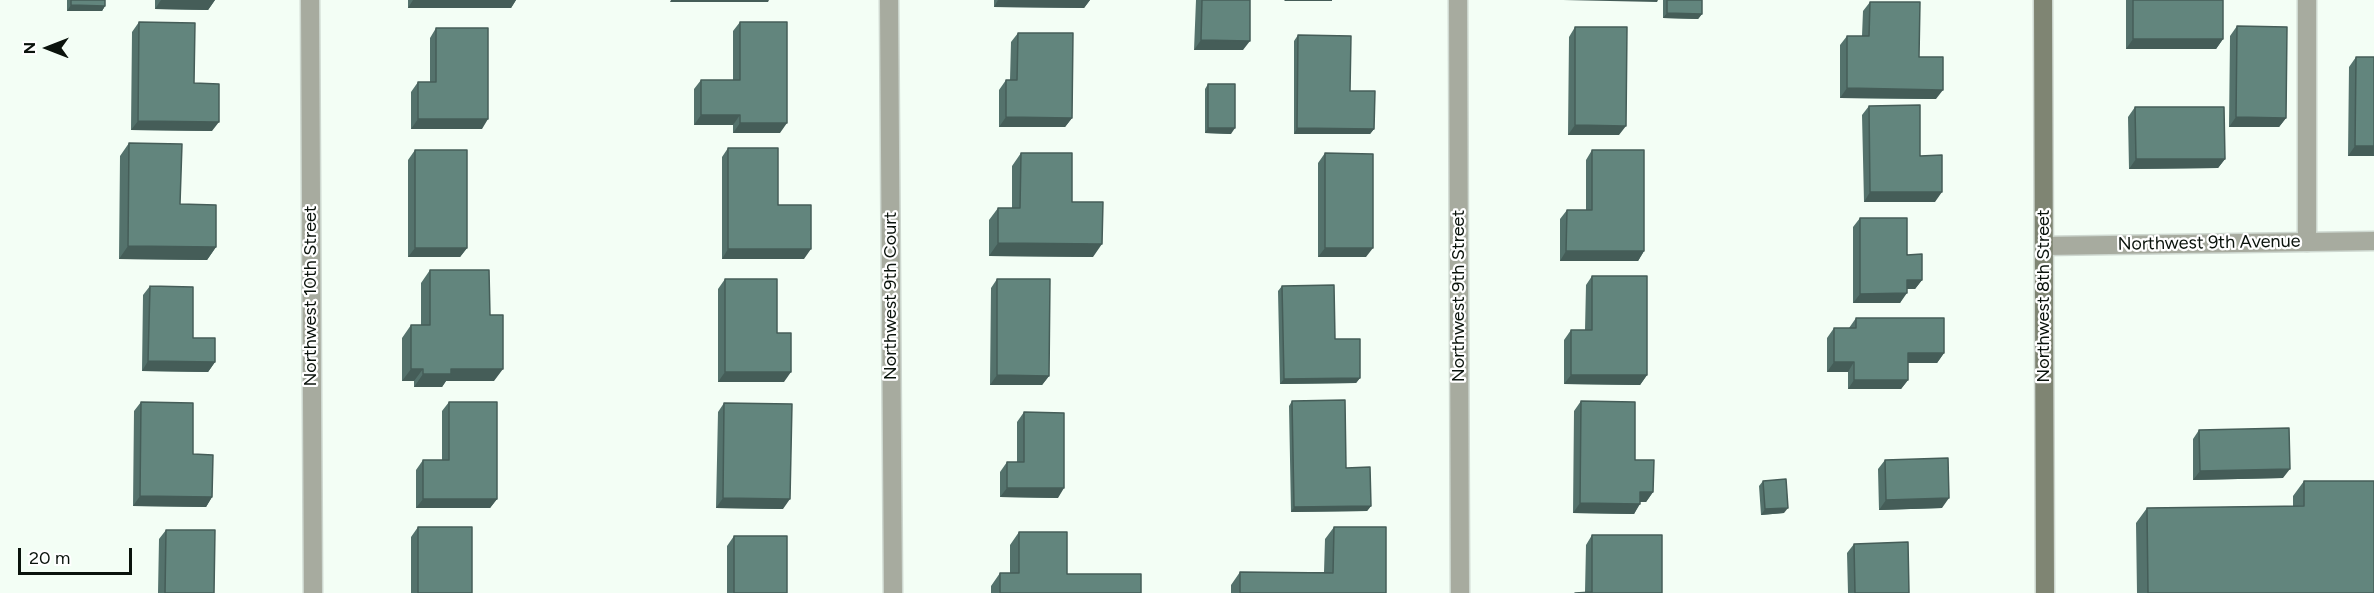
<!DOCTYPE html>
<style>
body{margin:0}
#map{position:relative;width:2374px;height:593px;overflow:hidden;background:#f3fef5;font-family:Figtree,sans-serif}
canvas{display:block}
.north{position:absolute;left:18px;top:18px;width:60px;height:60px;-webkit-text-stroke:4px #fff;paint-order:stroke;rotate:270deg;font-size:16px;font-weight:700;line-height:24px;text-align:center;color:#0a130c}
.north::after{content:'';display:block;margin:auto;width:21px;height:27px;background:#0a130c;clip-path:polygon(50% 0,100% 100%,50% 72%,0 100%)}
.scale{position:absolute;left:18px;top:548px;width:114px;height:27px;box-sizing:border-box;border:3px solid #0a130c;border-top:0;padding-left:8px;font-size:18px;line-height:21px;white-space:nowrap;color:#0a130c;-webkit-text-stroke:4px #fff;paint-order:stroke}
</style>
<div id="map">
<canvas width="2374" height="593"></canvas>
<div class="north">N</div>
<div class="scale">20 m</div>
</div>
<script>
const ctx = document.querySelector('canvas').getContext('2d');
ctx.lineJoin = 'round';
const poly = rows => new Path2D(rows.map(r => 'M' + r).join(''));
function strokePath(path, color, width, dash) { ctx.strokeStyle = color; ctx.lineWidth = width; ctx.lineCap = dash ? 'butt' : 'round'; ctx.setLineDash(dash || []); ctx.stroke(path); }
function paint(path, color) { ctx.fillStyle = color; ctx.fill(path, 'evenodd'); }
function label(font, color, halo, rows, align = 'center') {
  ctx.font = font + ' Figtree,sans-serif'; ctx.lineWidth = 4.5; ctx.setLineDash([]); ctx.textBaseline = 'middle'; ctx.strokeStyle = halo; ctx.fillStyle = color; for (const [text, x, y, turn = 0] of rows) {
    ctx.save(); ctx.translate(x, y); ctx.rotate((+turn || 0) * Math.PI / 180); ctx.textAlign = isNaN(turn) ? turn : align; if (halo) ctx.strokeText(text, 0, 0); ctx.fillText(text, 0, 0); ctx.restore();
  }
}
const lane = poly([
 [2307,0,2307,242]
]);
const street = poly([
 [310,0,313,593],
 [889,0,893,593],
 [1458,0,1460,593],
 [2044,246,2374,241]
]);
const secondary = poly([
 [2043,0,2045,593]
]);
strokePath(lane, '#ced8d0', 21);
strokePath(street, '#ced8d0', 21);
strokePath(secondary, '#ced8d0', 21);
strokePath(lane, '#a7ab9f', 18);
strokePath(street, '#a7ab9f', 18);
strokePath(secondary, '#7f8573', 18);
paint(poly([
 [67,0,105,0,105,6,102,11,67,11],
 [155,0,215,0,208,10,155,9],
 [408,0,516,0,511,8,408,8],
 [994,0,1090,0,1084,8,994,7],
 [1196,0,1250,0,1243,50,1194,50],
 [1663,0,1702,0,1702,14,1698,19,1663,18],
 [2126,0,2223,0,2223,39,2216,49,2126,49],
 [1870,2,1919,57,1936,99,1840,98,1840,45,1847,36,1862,36,1863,11],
 [139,22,212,131,131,130,132,32],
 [740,22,780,133,733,133,733,125,694,125,694,89,701,80,733,80,733,31],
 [2237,26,2286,118,2279,127,2229,127,2230,36],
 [1575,27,1619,135,1568,135,1569,37],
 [436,28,482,129,411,129,411,92,418,82,430,82,430,38],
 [1018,33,1072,118,1065,127,999,127,999,90,1006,80,1010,80,1011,42],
 [1298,35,1350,91,1374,129,1370,134,1294,134,1294,41],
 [2356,57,2374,57,2374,156,2348,156,2349,67],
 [1208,84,1231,134,1205,133,1205,89],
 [1869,106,1920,156,1935,202,1864,202,1862,115],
 [2135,107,2225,159,2218,168,2129,169,2128,117],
 [129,143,216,247,207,260,119,259,120,156],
 [728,148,778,205,804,259,722,259,722,157],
 [415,150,467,248,460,257,408,257,408,160],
 [1592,150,1644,251,1638,261,1560,261,1560,219,1567,210,1586,210,1586,160],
 [1021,153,1072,202,1093,257,989,256,989,220,998,208,1012,208,1012,166],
 [1325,153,1366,257,1318,257,1318,163],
 [1860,218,1907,255,1922,280,1915,289,1907,289,1900,303,1853,303,1853,227],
 [430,270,490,315,494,381,446,381,442,387,414,387,414,381,402,381,402,338,411,325,421,325,421,283],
 [1592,276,1647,375,1640,385,1564,384,1564,340,1571,330,1585,330,1586,285],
 [725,279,777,333,784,382,718,382,718,289],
 [997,279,1049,376,1042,385,990,385,991,288],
 [150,286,193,338,215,362,208,372,142,371,143,295],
 [1282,286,1335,339,1360,378,1356,383,1280,384,1278,291],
 [1856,318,1944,353,1937,363,1908,363,1908,380,1901,389,1848,389,1848,372,1827,372,1827,338,1834,328,1849,328],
 [1292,401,1346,468,1371,506,1367,511,1291,512,1289,406],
 [1581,401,1635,460,1653,492,1646,502,1640,502,1634,514,1573,513,1574,411],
 [141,402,193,454,212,497,206,507,133,506,134,411],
 [449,402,497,499,490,508,416,508,416,470,423,460,442,460,442,411],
 [724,403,783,509,716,508,718,412],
 [1024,412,1058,498,1000,497,1000,472,1007,462,1017,462,1017,422],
 [2199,430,2283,478,2193,480,2193,439],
 [1885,460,1942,508,1879,510,1878,469],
 [1763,481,1784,513,1761,515,1759,486],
 [2304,481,2374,593,2137,593,2136,523,2147,508,2293,506,2293,496],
 [418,527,472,593,411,593,411,537],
 [1334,527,1386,593,1231,593,1231,585,1240,572,1324,572,1325,539],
 [166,530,214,593,158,593,159,539],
 [1019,532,1067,574,1141,593,991,593,991,586,1000,573,1010,573,1010,545],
 [1592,535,1662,593,1585,592,1586,545],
 [734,536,787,593,727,593,727,546],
 [1854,544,1909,593,1848,593,1847,553]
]), '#54726c');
paint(poly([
 [161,0,215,0,208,10,155,9],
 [413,0,516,0,511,8,408,8],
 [671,0,769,0,768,2,670,2],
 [998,0,1090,0,1084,8,994,7],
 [1285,0,1332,0,1332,1,1284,1],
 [1563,0,1658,0,1657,2],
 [71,5,105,6,102,11,67,11],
 [1667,13,1702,14,1698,19,1663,18],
 [2133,39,2223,39,2216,49,2126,49],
 [1201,40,1250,41,1243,50,1194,50],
 [1847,88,1943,90,1936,99,1840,98],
 [701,115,740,115,733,125,694,125],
 [1006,117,1072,118,1065,127,999,127],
 [2236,117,2286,118,2279,127,2229,127],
 [418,119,488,119,482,129,411,129],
 [138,121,219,122,212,131,131,130],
 [740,123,787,123,780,133,733,133],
 [1575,125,1626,126,1619,135,1568,135],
 [1208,128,1235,128,1231,134,1205,133],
 [1297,128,1374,129,1370,134,1294,134],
 [2355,146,2374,146,2374,156,2348,156],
 [2136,159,2225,159,2218,168,2129,169],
 [1870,192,1942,192,1935,202,1864,202],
 [998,243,1102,244,1093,257,989,256],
 [128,246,216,247,207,260,119,259],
 [415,248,467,248,460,257,408,257],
 [1325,248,1373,248,1366,257,1318,257],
 [728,249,811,249,804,259,722,259],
 [1566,251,1644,251,1638,261,1560,261],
 [1907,280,1922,280,1915,289,1900,289],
 [1907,293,1900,303,1853,303,1860,294],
 [1908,353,1944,353,1937,363,1901,363],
 [148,361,215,362,208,372,142,371],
 [1834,362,1854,362,1848,372,1827,372],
 [411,369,423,369,414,381,402,381],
 [451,369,503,369,494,381,446,381,442,387,414,387,423,374],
 [725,372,791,372,784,382,718,382],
 [997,375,1049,376,1042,385,990,385],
 [1571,375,1647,375,1640,385,1564,384],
 [1360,378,1356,383,1280,384,1284,379],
 [1854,380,1908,380,1901,389,1848,389],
 [2290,469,2283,478,2193,480,2200,471],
 [1007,488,1064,488,1058,498,1000,497],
 [1640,492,1653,492,1646,502,1633,502],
 [140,496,212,497,206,507,133,506],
 [723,498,790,499,783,509,716,508],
 [1949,498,1942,508,1879,510,1886,500],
 [423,499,497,499,490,508,416,508],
 [1580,503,1640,504,1634,514,1573,513],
 [1371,506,1367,511,1291,512,1294,507],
 [1788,508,1784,513,1761,515,1765,509]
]), '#455d58');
const building = poly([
 [71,0,105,0,105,6,71,5,71,0],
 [1202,0,1250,0,1250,41,1201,40,1202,0],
 [1667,0,1702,0,1702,14,1667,13,1667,0],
 [2133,0,2223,0,2223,39,2133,39,2133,0],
 [1870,2,1920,2,1919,57,1943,57,1943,90,1847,88,1847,36,1869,36,1870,2],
 [139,22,195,23,194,83,219,84,219,122,138,121,139,22],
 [740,22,787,22,787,123,740,123,740,115,701,115,701,80,740,80,740,22],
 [2237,26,2287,27,2286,118,2236,117,2237,26],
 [1575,27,1627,27,1626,126,1575,125,1575,27],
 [436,28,488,28,488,119,418,119,418,82,436,82,436,28],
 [1018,33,1073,33,1072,118,1006,117,1006,80,1017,80,1018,33],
 [1298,35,1351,36,1350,91,1375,91,1374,129,1297,128,1298,35],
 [2356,57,2374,57,2374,146,2355,146,2356,57],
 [1208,84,1235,84,1235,128,1208,128,1208,84],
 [1920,105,1920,156,1942,155,1942,192,1870,192,1869,106,1920,105],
 [2135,107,2224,107,2225,159,2136,159,2135,107],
 [129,143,182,144,180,204,216,205,216,247,128,246,129,143],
 [728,148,778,148,778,205,811,205,811,249,728,249,728,148],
 [415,150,467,150,467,248,415,248,415,150],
 [1592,150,1644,150,1644,251,1566,251,1567,210,1592,210,1592,150],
 [1021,153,1072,153,1072,202,1103,202,1102,244,998,243,998,208,1020,208,1021,153],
 [1325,153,1373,154,1373,248,1325,248,1325,153],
 [1860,218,1907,218,1907,255,1922,254,1922,280,1907,280,1907,293,1860,294,1860,218],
 [430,270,489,270,490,315,503,315,503,369,451,369,451,374,423,374,423,369,411,369,411,325,430,325,430,270],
 [1592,276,1647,276,1647,375,1571,375,1571,330,1592,330,1592,276],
 [725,279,777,279,777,333,791,333,791,372,725,372,725,279],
 [997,279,1050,279,1049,376,997,375,997,279],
 [1334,285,1335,339,1360,339,1360,378,1284,379,1282,286,1334,285],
 [150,286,193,287,193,338,215,338,215,362,148,361,150,286],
 [1856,318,1944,318,1944,353,1908,353,1908,380,1854,380,1854,362,1834,362,1834,328,1856,328,1856,318],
 [1345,400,1346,468,1370,467,1371,506,1294,507,1292,401,1345,400],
 [1581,401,1635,402,1635,460,1654,460,1653,492,1640,492,1640,504,1580,503,1581,401],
 [141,402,193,403,193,454,213,455,212,497,140,496,141,402],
 [449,402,497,402,497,499,423,499,423,460,449,460,449,402],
 [724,403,792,404,790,499,723,498,724,403],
 [1024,412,1064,413,1064,488,1007,488,1007,462,1024,462,1024,412],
 [2289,428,2290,469,2200,471,2199,430,2289,428],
 [1948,458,1949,498,1886,500,1885,460,1948,458],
 [1786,479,1788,508,1765,509,1763,481,1786,479],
 [2304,481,2374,481,2374,593,2148,593,2147,508,2304,506,2304,481],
 [418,527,472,527,472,593,418,593,418,527],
 [1334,527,1386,527,1386,593,1240,593,1240,572,1333,573,1334,527],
 [166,530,215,530,214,593,165,593,166,530],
 [1019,532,1067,532,1067,574,1141,574,1141,593,1000,593,1000,573,1019,573,1019,532],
 [1592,535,1662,535,1662,593,1575,593,1592,592,1592,535],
 [734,536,787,536,787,593,734,593,734,536],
 [1908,542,1909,593,1855,593,1854,544,1908,542]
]);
paint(building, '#62857d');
strokePath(building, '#455d58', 1.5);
label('18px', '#0a130c', '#fff', [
 ["Northwest 9th Avenue",2209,243,-1],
 ["Northwest 10th Street",311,296,-90],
 ["Northwest 9th Court",891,296,-90],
 ["Northwest 9th Street",1459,296,-90],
 ["Northwest 8th Street",2044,296,-90]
]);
</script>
